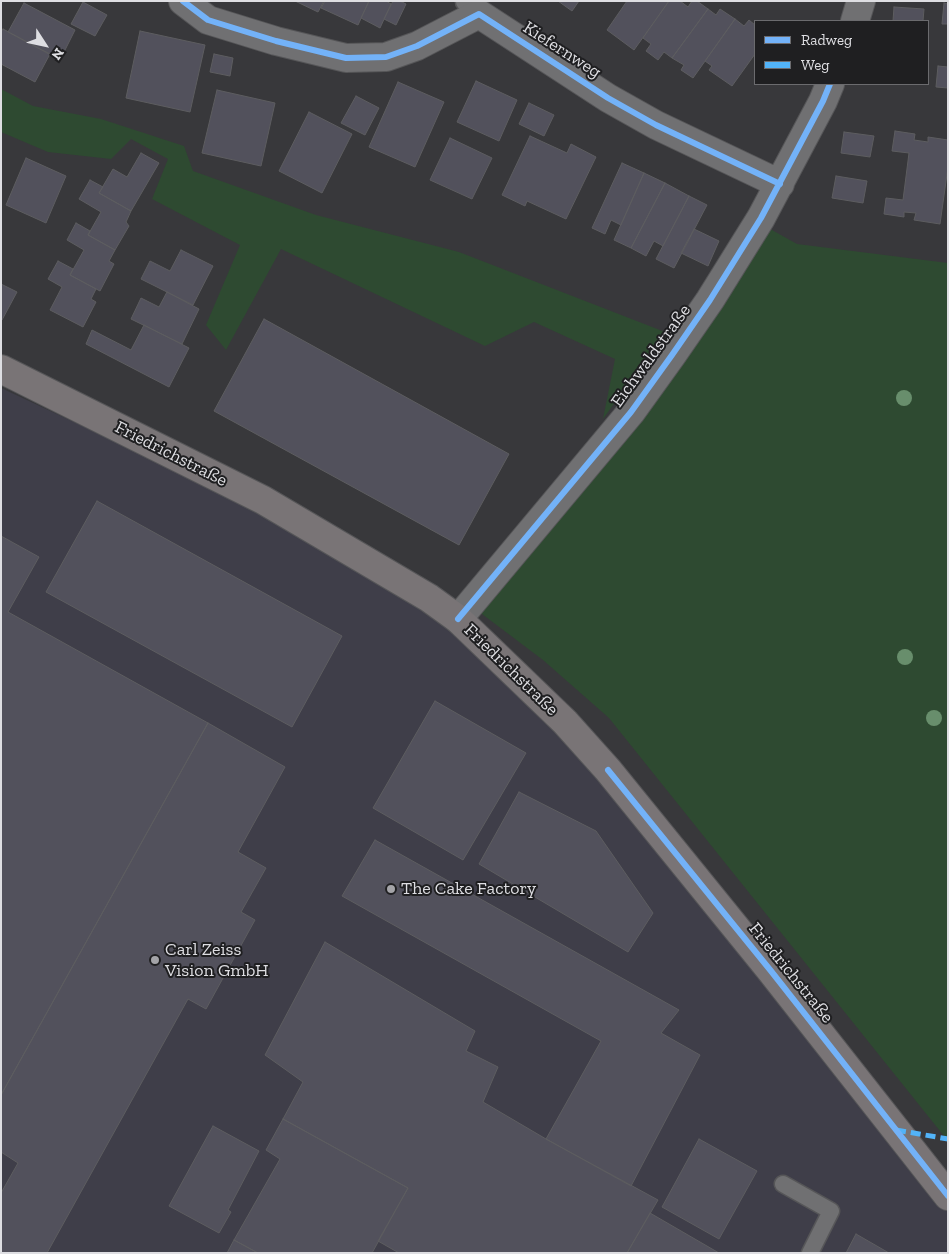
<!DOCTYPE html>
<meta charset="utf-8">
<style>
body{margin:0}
#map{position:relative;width:949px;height:1254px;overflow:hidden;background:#38383b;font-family:"Zilla Slab",serif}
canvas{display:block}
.frame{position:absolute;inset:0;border:2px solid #dedee2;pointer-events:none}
.legend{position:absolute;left:754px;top:20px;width:175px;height:65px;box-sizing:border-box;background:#1f1f21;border:1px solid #6b6b6e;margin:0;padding:6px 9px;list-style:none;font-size:15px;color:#dedee2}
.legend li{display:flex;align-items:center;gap:10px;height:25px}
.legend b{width:25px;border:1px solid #6b6b6e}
.north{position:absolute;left:20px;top:20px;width:50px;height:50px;-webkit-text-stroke:4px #1f1f21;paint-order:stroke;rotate:125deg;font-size:14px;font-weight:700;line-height:20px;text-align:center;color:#dedee2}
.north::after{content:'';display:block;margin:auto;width:18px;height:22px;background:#dedee2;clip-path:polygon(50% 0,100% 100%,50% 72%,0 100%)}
</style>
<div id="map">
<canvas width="949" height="1254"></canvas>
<div class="frame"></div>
<ul class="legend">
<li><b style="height:6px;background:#73b2f8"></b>Radweg</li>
<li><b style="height:6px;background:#52b3f8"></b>Weg</li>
</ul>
<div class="north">N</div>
</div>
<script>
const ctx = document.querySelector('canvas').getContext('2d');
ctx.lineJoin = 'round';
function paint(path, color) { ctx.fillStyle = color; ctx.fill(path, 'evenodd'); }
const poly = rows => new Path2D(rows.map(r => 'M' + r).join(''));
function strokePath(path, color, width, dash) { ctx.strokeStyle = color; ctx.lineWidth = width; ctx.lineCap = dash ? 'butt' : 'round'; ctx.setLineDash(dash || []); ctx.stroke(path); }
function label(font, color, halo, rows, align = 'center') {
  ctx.font = font + ' "Zilla Slab",serif'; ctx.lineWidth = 4; ctx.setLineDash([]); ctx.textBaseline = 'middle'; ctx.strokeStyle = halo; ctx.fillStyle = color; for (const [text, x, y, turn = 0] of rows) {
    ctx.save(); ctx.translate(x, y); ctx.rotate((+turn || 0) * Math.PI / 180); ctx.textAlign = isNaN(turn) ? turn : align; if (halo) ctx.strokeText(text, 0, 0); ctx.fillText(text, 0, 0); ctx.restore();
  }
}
paint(poly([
 [1,388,361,556,565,722,948,1196,948,1253,1,1253]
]), '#3f3e49');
paint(poly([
 [1,89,33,106,101,119,184,146,193,171,316,215,459,252,665,332,603,419,615,359,534,322,485,346,281,249,226,350,206,325,240,245,152,199,168,159,131,139,111,159,48,152,1,132],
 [763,225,797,244,948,263,948,1141,609,718,543,660,474,608]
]), '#2e4a31');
const building = poly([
 [295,1,324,1,318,12,295,1],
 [325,1,369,1,358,25,321,8,325,1],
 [369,1,386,1,391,4,380,28,361,18,369,1],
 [393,1,400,1,406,4,396,25,384,19,393,1],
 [558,1,579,1,572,11,558,1],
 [627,1,669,1,634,50,607,30,627,1],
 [669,1,680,1,688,7,692,1,697,1,708,9,672,58,664,52,658,60,646,51,651,44,643,38,669,1],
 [83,2,107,15,95,36,71,24,83,2],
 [24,3,75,30,60,60,8,32,24,3],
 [944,3,948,4,948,24,942,24,944,3],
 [894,7,924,9,923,21,893,21,894,7],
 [708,9,716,15,720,9,735,19,693,78,681,70,684,65,672,58,708,9],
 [735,19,744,26,749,20,755,25,755,54,732,86,709,70,712,66,705,61,735,19],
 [3,29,50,54,35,82,1,64,1,32,3,29],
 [140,31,205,45,190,112,126,98,140,31],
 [214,54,233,58,230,76,210,72,214,54],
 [938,66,948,67,948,88,936,87,938,66],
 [476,81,517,100,499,141,457,122,476,81],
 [398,82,444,102,415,167,369,147,398,82],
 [217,90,275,103,261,166,202,153,217,90],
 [356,96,379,108,365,135,341,123,356,96],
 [529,103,554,115,544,136,519,124,529,103],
 [309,112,352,134,322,193,279,171,309,112],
 [895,131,915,134,914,140,928,142,928,137,948,140,948,167,940,224,914,220,916,213,904,212,904,217,884,214,886,198,903,200,909,153,892,151,895,131],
 [844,132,874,136,870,157,841,153,844,132],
 [530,136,567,153,571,144,596,157,566,219,527,201,525,206,502,195,530,136],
 [450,138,492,158,472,199,430,180,450,138],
 [141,153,159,163,131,211,99,193,113,169,127,177,141,153],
 [26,158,66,176,46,223,6,205,26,158],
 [622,163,644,173,621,225,611,220,605,234,592,228,622,163],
 [644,173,665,183,631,248,614,240,644,173],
 [836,176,867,181,863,203,832,198,836,176],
 [90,180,103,187,99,193,131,211,126,222,129,226,115,250,88,235,101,212,79,199,90,180],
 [665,183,689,196,663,246,654,241,646,256,631,248,665,183],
 [689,196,707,205,674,268,656,259,689,196],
 [76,223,90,231,88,235,115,250,109,261,114,264,100,291,70,275,84,250,67,240,76,223],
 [694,229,719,241,708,266,681,253,694,229],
 [181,250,213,266,193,305,141,279,150,261,170,271,181,250],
 [58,261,73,269,70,275,96,289,91,299,96,302,83,327,50,310,62,287,48,279,58,261],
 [1,284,17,292,2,320,1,320,1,284],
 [167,292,199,309,182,344,131,319,141,298,159,307,167,292],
 [264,319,509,454,459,545,214,411,264,319],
 [144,325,189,348,169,387,86,344,92,330,131,350,144,325],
 [97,501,342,636,292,727,46,592,97,501],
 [1,536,39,557,8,612,208,723,1,1095,1,536],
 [435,701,526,753,463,860,373,808,435,701],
 [208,723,285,767,238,852,266,868,241,912,255,920,206,1009,188,999,47,1253,1,1253,1,1193,18,1163,1,1152,1,1095,208,723],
 [519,792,596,831,653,913,628,952,479,864,519,792],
 [375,840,679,1010,661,1033,700,1055,631,1186,546,1139,601,1041,342,896,375,840],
 [325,942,475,1031,466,1051,498,1067,483,1102,546,1139,658,1200,627,1253,399,1253,378,1241,408,1188,283,1119,303,1082,265,1055,325,942],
 [283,1119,408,1188,372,1253,258,1253,234,1240,280,1159,266,1150,283,1119],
 [213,1126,259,1151,228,1210,231,1212,219,1233,169,1206,213,1126],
 [699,1139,757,1171,719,1239,662,1207,699,1139],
 [650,1213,719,1253,627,1253,650,1213],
 [856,1234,889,1253,846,1253,856,1234],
 [234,1240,258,1253,227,1253,234,1240]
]);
paint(building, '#52515c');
strokePath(building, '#5d5d60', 1);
const lane = poly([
 [464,2,464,1],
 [783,1184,831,1211,810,1253]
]);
const street = poly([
 [183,1,208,20,276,41,346,58,386,57,417,46,479,14,608,98,656,125,780,184],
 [855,21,861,1],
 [458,619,631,412,672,355,710,300,761,218,823,101,830,84]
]);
const secondary = poly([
 [1,369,263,500,429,598,458,619,565,722,608,770,771,971,948,1196]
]);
strokePath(lane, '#565658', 19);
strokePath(street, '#565658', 30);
strokePath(secondary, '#565658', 30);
strokePath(lane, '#707072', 16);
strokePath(street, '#707072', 28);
strokePath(secondary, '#797476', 28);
strokePath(poly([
 [896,1130,948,1139]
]), '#52b3f8', 5, [10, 5]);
strokePath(poly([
 [183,1,208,20,276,41,346,58,386,57,417,46,479,14,608,98,656,125,780,184],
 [458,619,631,412,672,355,710,300,761,218,823,101,830,84],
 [608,770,771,971,948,1196]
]), '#73b2f8', 6);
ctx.fillStyle = '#688e6c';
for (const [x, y] of [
 [904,398],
 [905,657],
 [934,718]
]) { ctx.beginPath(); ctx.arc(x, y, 8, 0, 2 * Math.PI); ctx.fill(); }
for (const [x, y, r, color] of [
 [391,889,5,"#a4a4a8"],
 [155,960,5,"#a4a4a8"]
]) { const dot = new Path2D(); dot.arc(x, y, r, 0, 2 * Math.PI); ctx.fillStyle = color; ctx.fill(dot); strokePath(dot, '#1f1f21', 2); }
label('18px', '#dedee2', '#1f1f21', [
 ["Kiefernweg",562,50,33],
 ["Eichwaldstraße",651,356,-54],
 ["Friedrichstraße",171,454,27],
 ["Friedrichstraße",511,670,44],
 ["Friedrichstraße",791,973,51]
]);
label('18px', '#dedee2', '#1f1f21', [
 ["The Cake Factory",401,889],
 ["Carl Zeiss",165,950],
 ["Vision GmbH",165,971]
], 'left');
</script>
